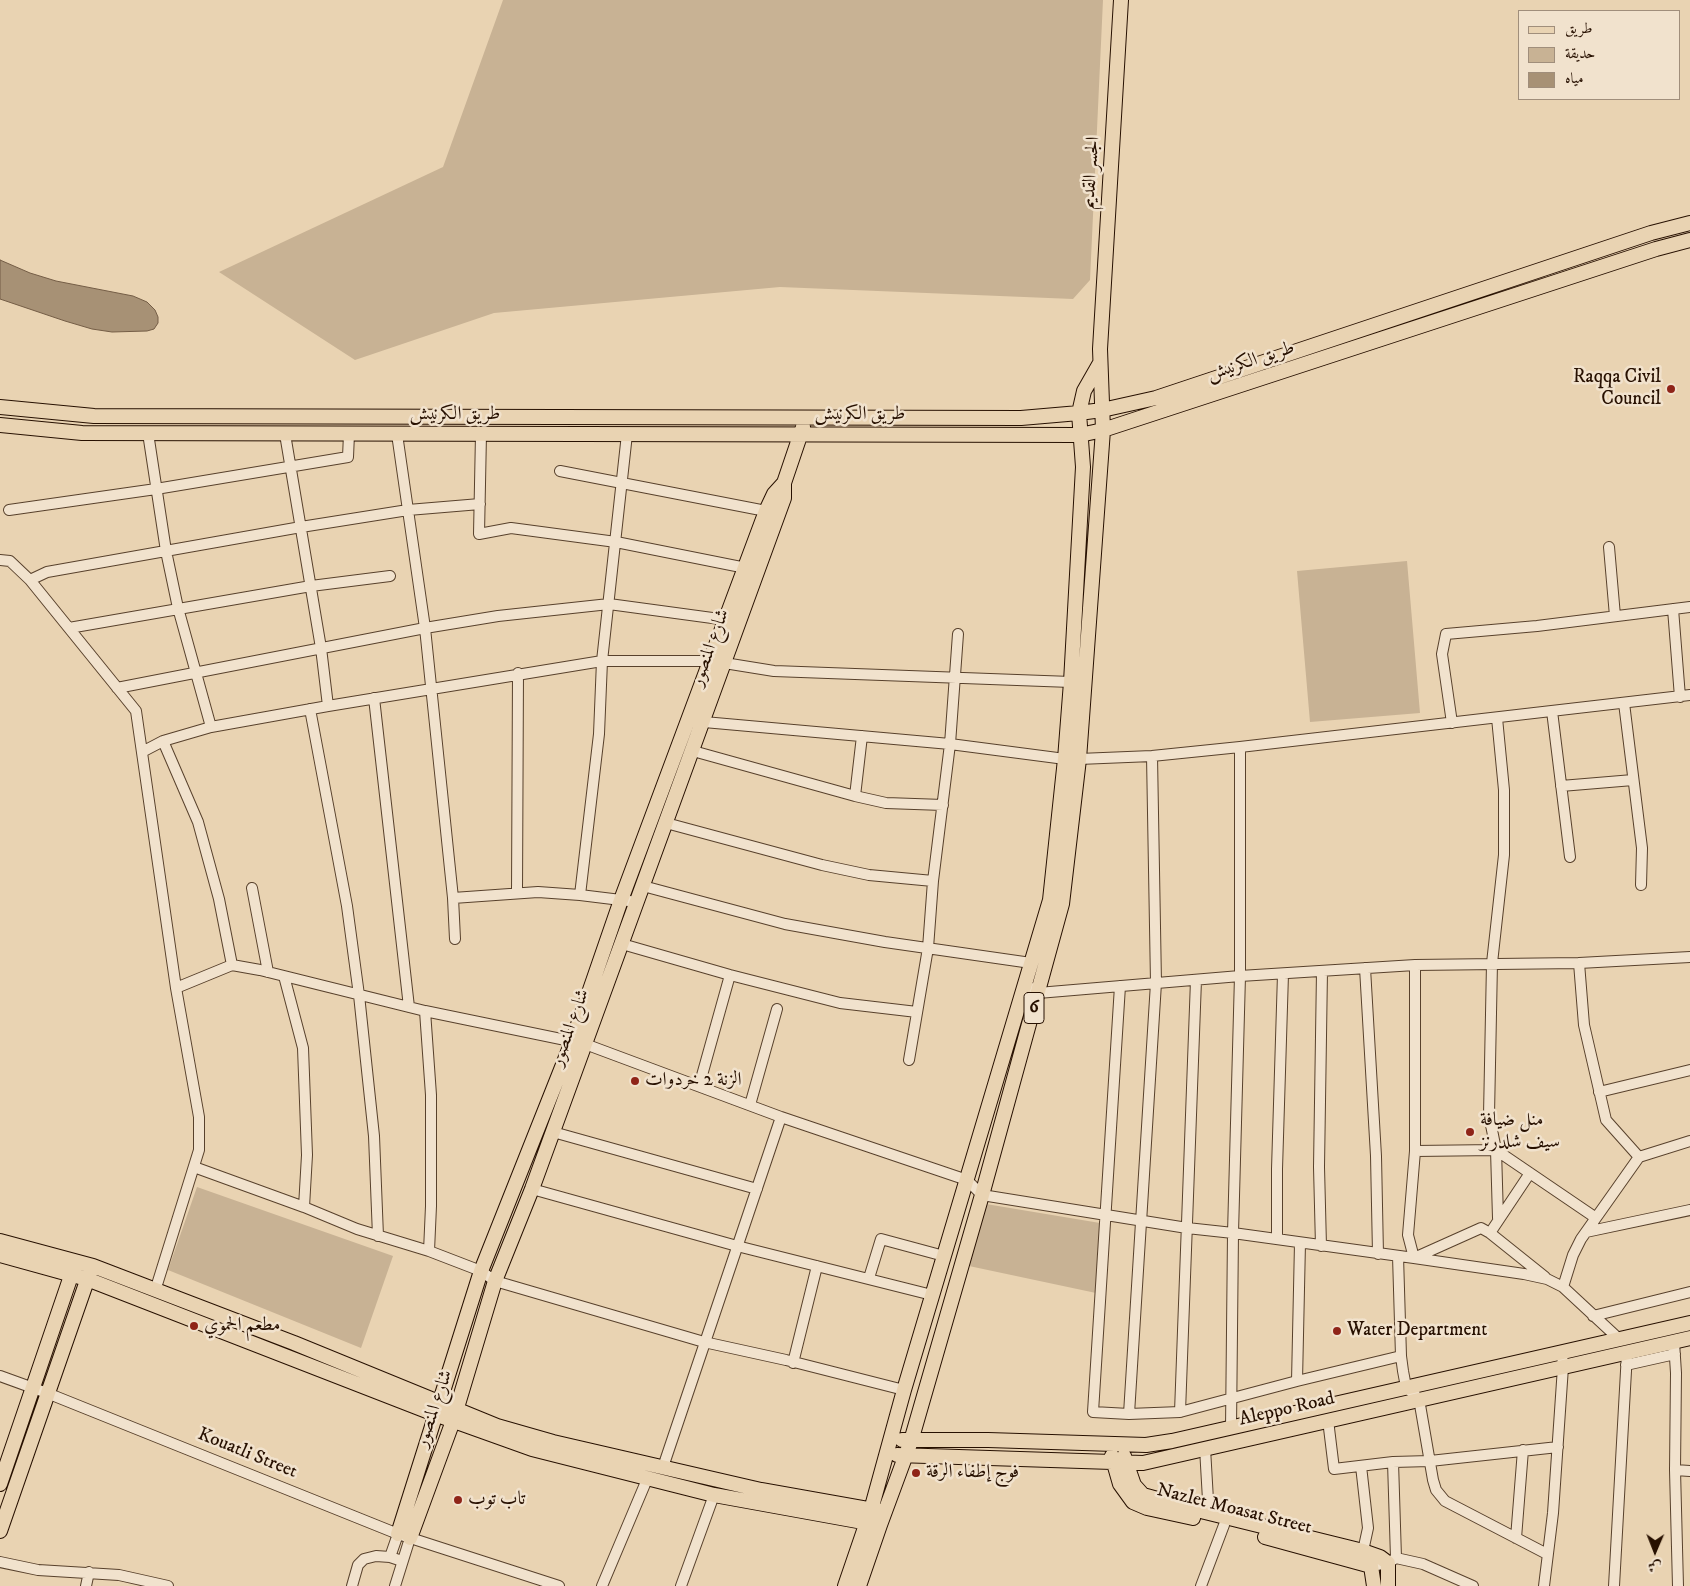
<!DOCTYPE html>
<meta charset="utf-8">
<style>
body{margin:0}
#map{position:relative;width:1690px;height:1586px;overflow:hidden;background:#e9d3b2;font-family:"IM FELL DW Pica",Amiri,serif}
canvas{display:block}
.legend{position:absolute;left:1518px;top:10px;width:162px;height:90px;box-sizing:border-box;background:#f1e2cd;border:1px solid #a08e7b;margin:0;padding:6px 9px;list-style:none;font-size:15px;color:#271000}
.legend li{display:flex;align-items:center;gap:10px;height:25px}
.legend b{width:25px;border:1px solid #a08e7b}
.north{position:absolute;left:1630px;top:1526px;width:50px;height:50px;-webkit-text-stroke:4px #f1e2cd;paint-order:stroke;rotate:181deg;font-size:14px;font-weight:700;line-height:20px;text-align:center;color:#271000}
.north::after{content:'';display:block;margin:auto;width:18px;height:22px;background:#271000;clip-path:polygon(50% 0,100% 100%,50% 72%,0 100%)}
</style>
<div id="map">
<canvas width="1690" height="1586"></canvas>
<ul class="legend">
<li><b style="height:6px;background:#e9d3b2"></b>طريق</li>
<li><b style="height:14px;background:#c8b294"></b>حديقة</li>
<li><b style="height:14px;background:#a79175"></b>مياه</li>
</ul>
<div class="north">ش</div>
</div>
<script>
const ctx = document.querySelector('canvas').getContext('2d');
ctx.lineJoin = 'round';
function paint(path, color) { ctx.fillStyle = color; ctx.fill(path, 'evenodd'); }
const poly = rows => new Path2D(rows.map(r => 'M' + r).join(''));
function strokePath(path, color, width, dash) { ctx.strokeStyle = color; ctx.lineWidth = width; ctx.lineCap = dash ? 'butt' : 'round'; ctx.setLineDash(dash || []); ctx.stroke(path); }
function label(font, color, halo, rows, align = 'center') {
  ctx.font = font + ' "IM FELL DW Pica",Amiri,serif'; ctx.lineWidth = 5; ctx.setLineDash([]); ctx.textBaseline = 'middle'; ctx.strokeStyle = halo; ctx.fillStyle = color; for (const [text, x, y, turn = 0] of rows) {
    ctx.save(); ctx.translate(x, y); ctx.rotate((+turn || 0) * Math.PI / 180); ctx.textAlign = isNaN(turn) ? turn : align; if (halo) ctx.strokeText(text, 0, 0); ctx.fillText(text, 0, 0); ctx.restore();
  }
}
paint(poly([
 [503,0,1103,0,1090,280,1073,299,780,287,494,313,355,360,219,272,443,167],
 [1407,561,1420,713,1310,722,1297,571],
 [197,1187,393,1256,361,1348,168,1270],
 [986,1204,1100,1223,1096,1293,969,1266]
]), '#c8b294');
const water = poly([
 [0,260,30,273,56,281,133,296,147,302,155,310,158,317,158,323,154,329,147,331,112,332,92,329,65,321,0,299,0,260]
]);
paint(water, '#a79175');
strokePath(water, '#745d46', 1);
const minor = poly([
 [148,433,166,551,178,608,211,727],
 [285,434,321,648,328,706],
 [397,434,425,628,453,898,455,939],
 [481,434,479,534,511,528,616,542,751,569],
 [560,471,766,511],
 [9,510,156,489,348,457,349,434],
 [1609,547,1615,616],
 [0,560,10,561,30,580,136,711,176,988,199,1117,199,1150,155,1291],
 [30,580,47,572,301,527,408,510,480,504],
 [1673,609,1680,697],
 [69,628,311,586,390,576],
 [117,688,425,628,498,616,609,604,727,620],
 [374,698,409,1007],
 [1624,703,1642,848,1641,885],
 [310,709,347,906,359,995,374,1136,378,1236],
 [1552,711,1570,857],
 [1497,718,1504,790,1504,855,1492,963,1489,1115,1496,1150,1596,1218],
 [704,722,950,744,1065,759,1079,759,1152,756,1240,747,1690,695],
 [1452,723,1442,654,1446,634,1537,626,1690,607],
 [163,741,198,822,219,899,232,965],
 [693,751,855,796,886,803,943,805],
 [142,752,163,741,211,727,328,706,602,661,712,661,774,671,1071,682],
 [1561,786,1633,780],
 [855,796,862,736],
 [666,823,822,865,869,875,933,881],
 [643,886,785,924,885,942,1031,963],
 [252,888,268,972],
 [517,893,518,673],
 [580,895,599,734,602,661,627,434],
 [453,898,538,892,580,895,637,902],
 [622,944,730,975,840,1003,917,1012],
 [1415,965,1415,1151,1408,1235,1414,1258,1481,1228,1490,1233,1545,1277],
 [1365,968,1376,1156,1378,1254],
 [284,976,303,1048,307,1155,304,1207],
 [1025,984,1038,993,1240,976,1415,965,1579,963,1690,957],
 [1120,986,1093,1412,1129,1414,1180,1412,1297,1381,1401,1356],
 [176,988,232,965,260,970,425,1011,585,1044,781,1117,967,1180,982,1195,1187,1228,1233,1233,1414,1258,1524,1274,1547,1279,1563,1287,1619,1339],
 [425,1011,431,1095,431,1206,429,1251],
 [909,1060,928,948,933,881,950,744,958,634],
 [699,1086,730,975],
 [1599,1092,1690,1070],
 [750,1105,777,1009],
 [553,1132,757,1189],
 [1415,1151,1496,1150,1498,1218],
 [1639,1157,1690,1141],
 [194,1167,304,1207,357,1229,429,1251,481,1271,495,1281,704,1342,786,1360,904,1390],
 [532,1189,737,1246,932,1295],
 [1586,1232,1690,1210],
 [1490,1233,1530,1173],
 [1277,1239,1277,1169,1283,974],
 [1321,1246,1319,1167,1322,971],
 [1398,1256,1401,1356,1403,1371,1406,1387,1419,1399,1433,1480,1436,1490,1445,1501,1547,1554],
 [869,1278,881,1239,944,1256],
 [1563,1287,1573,1255,1581,1239,1639,1157,1606,1120,1584,1025,1579,963],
 [1593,1316,1690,1292],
 [1674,1342,1676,1373,1675,1470,1678,1586],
 [793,1363,817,1266],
 [1626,1365,1675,1354],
 [0,1376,47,1393,398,1534,559,1586],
 [1297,1381,1300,1243],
 [1180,1412,1196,980],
 [1129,1414,1156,983,1152,756],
 [1328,1420,1334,1469,1393,1462,1430,1461,1558,1447],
 [1231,1428,1233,1233,1240,976,1240,747],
 [1205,1448,1208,1500,1205,1512],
 [1393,1462,1396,1558],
 [1361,1466,1368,1528,1363,1551],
 [663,1467,781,1117],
 [1675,1470,1690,1471],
 [1516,1538,1523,1450],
 [390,1557,398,1534],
 [0,1562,38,1570,119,1575,168,1586],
 [1371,1566,1388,1563,1396,1558,1423,1564,1473,1586],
 [86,1586,89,1572],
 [352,1586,358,1565,364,1559,376,1556,390,1557,402,1561],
 [395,1586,410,1538],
 [602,1586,648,1477],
 [681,1586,714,1495],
 [1201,1586,1224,1525],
 [1544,1586,1553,1513,1563,1367,1562,1352],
 [1614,1586,1627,1353]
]);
const major = poly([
 [0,407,94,416,1021,418,1079,413,1102,410,1156,398,1651,233,1690,223],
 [0,425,82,433,1080,435,1103,430,1656,249,1690,240],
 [0,1241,93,1266,294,1343,497,1426,553,1442,761,1490,879,1511],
 [0,1255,87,1279,437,1415,532,1449,714,1495,874,1524],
 [902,1440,988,1440,1146,1445,1172,1441,1690,1323],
 [897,1455,1143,1463,1690,1338],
 [1112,1456,1120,1484,1133,1502,1147,1508,1193,1518],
 [1124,1456,1134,1485,1143,1495,1205,1512,1363,1551,1380,1557,1388,1563,1388,1586],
 [0,1484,74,1267],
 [0,1531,90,1272],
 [398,1534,481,1271,572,1042,621,900,766,511,774,494,784,483],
 [1265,1537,1371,1566,1374,1586],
 [410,1538,453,1421,495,1281,532,1189,784,498,784,483,803,427],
 [845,1586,871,1510,904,1390,1050,900,1065,759,1071,682,1083,467,1079,413,1084,391,1100,363],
 [859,1586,880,1525,911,1441,982,1195,1062,904,1079,759,1103,430,1100,349,1121,0]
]);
strokePath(minor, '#58412c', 12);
strokePath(major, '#271000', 16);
strokePath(minor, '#f1e2cd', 10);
strokePath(major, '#e9d3b2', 14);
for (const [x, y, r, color] of [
 [1671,389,5,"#8f2418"],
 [635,1081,5,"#8f2418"],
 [1470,1132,5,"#8f2418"],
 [194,1326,5,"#8f2418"],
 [1337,1331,5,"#8f2418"],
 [916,1473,5,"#8f2418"],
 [458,1500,5,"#8f2418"]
]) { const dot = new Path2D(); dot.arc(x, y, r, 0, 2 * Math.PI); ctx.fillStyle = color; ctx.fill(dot); strokePath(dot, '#f1e2cd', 2); }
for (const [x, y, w] of [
 [1034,1008,20]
]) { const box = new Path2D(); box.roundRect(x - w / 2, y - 15.5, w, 31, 4); ctx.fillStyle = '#f1e2cd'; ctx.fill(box); strokePath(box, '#271000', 1); }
label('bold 18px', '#271000', null, [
 ["6",1034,1008]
]);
label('19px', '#271000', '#f1e2cd', [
 ["الجسر القديم",1092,173,-86],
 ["طريق الكرنيش",1251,362,-18],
 ["طريق الكرنيش",455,415],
 ["طريق الكرنيش",860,415],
 ["شارع المنصور",711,648,-70],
 ["شارع المنصور",571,1028,-70],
 ["شارع المنصور",435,1409,-71],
 ["Aleppo Road",1287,1410,-13],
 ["Kouatli Street",247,1454,22],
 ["Nazlet Moasat Street",1234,1510,14]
]);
label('19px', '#271000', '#f1e2cd', [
 ["Raqqa Civil",1661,378,"right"],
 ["Council",1661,400,"right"],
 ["الزنة 2 خردوات",645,1081],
 ["منل ضيافة",1480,1121],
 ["سيف شلدرنز",1480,1143],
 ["مطعم الحموي",204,1326],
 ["Water Department",1347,1331],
 ["فوج إطفاء الرقة",926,1473],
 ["تاب توب",468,1500]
], 'left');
</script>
